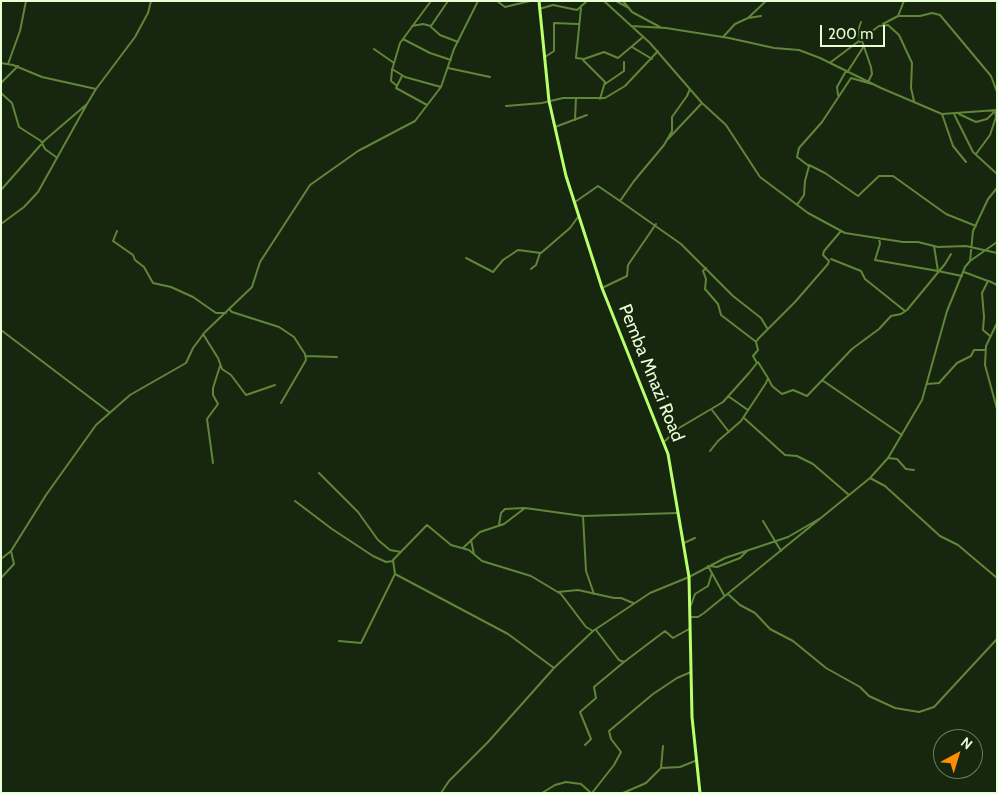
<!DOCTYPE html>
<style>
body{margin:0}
#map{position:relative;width:998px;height:794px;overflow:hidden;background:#17260f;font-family:Cabin,sans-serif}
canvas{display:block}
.frame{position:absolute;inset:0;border:2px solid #e6ffd4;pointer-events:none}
.north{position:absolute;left:933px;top:729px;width:50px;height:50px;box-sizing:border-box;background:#17260f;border:1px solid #6a7d5e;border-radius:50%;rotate:39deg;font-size:14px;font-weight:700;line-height:20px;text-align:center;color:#e6ffd4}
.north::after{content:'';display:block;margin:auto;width:18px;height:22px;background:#ff8d00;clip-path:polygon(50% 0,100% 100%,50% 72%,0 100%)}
.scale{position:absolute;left:820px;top:25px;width:65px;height:22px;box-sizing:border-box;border:2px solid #e6ffd4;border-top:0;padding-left:6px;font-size:15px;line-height:18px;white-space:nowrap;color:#e6ffd4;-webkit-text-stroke:4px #17260f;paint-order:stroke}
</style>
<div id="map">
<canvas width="998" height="794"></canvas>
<div class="frame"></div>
<div class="north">N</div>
<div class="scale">200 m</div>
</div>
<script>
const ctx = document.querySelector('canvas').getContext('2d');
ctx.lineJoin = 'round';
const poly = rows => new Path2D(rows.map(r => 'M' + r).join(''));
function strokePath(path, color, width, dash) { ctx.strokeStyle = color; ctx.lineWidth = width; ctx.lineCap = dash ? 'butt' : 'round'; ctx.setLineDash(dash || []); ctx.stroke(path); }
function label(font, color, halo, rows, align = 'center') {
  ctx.font = font + ' Cabin,sans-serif'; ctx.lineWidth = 4; ctx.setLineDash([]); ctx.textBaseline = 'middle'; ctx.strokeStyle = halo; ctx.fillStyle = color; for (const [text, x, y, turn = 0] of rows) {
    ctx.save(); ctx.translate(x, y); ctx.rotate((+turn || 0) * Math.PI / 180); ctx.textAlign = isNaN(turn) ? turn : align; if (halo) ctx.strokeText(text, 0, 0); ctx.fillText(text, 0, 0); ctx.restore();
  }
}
strokePath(poly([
 [497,1,505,7,530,1],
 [604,1,650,43,702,103,726,125,760,177,808,213,845,233,903,242,918,242,938,247,966,246,997,253],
 [616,1,629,8],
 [623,1,632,12,660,27],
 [581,8,576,58,584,59,604,52,618,58,643,37],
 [539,9,553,5,577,10,587,1],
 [898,16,920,16,932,13,940,15,991,76,997,92],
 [748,18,761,16],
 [883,24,898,16,904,1],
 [412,26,423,24,431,26,448,1],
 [631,26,666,28,729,38,774,48,799,50,820,58,881,88,942,114,997,110],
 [431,27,440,35,458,42],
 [723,37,735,24,748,18,766,1],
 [403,39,430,53,451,60],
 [862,41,871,67,872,74,868,82],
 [860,42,859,28,861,22],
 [632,47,652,59],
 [374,49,394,63],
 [545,57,554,51,554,23,578,24],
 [583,60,605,82,600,99],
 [831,62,879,26,888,25,899,35,912,63,911,88,914,101],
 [1,63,13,65,42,77,96,89,135,37,148,13,151,1],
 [8,64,20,31,26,1],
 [448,68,490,77],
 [392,69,405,77,441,87],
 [848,71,864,46],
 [402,76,396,88,427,105],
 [1,83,18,66],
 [605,84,624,71,624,62],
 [396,85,391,81,392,70,400,43,431,1],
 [690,89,687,96,672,117,672,131,664,145,634,181,620,201,681,244,733,296,761,318,767,328],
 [1,93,12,103,19,127,41,141,45,149,56,157],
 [838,95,837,87,846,71],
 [506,106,542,103,563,98,605,98,625,86,658,51],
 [942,114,953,146,966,162],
 [954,114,973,152,997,174],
 [959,114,976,122,987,119,995,111],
 [575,120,576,98],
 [555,127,587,115],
 [668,139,702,103],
 [976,154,990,135,996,117,995,111],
 [809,165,825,173,858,196,879,176,893,176,946,214,976,226],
 [1,190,45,140,87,104,96,89],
 [575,202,598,186,620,201],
 [797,205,804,195,805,181,809,166,797,157,799,148,822,122,851,78,872,84],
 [1,224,24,207,38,192,87,104],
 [117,231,113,241,133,255,135,260,144,267,153,283,171,287,193,297,216,313,226,313],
 [879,238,880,244,875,260,938,271],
 [934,246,938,271,962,276],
 [466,258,493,272,503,260,518,250,541,253,570,228,578,217],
 [831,259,861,271,865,279,905,311],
 [970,261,973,231,988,199,997,188],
 [706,268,703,271,706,279,705,289,718,304,721,315,755,341],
 [531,269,536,265,540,253],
 [964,272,988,281,982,293,984,317,983,330,990,336],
 [989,281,997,285],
 [602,288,627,276,628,265,656,224],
 [229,309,232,312,279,327,294,337,305,354,306,360,281,403],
 [997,323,986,346,985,365,997,409],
 [1,330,109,412],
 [203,334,218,358,222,369,231,375,246,395,275,385],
 [306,356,337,357],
 [768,378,772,386,782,394,793,390,807,396,852,349,879,329,891,316,901,314,907,310,945,264,951,254],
 [822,380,902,435],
 [927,384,939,383,957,363,971,356,974,350,985,350],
 [728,396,748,410],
 [712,410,729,432],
 [744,418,785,455,797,456,813,464,849,495],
 [997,427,997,434],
 [665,441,679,428,723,402,749,373,757,363,753,356,758,350,756,342,758,339,795,302,828,264,829,261,823,255,824,251,841,231],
 [710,451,718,441,741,421,766,383,768,378,758,362],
 [888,458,897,459,906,469,914,470],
 [213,463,207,419,218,404,213,395,213,388,220,366],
 [319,473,358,512,378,540,390,550,401,552],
 [870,478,885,486,940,536,958,545,997,578],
 [295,501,332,529,373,556,386,562,393,561],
 [583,516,586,571,594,594],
 [763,521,781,551],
 [499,525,501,513,505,509,524,508],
 [471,540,474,554],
 [684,543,695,538],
 [463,548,480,532,504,524,525,508,583,516,678,513],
 [1,559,11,551,46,495,96,425,130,395,186,363,193,348,205,332,252,287,260,262,310,185,358,151,415,121,441,87,454,49,478,1],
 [708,566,724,595],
 [710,566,717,567,740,558,747,551],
 [395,574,508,634,554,668],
 [1,578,14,564,11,551],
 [558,592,578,590,614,598,621,598,633,603],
 [728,594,740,605,755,613,770,629,793,641,826,668,860,687,869,696,895,708,919,712,934,707,997,639],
 [691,605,695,594,708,586,712,573],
 [690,617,698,617,704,613,870,478,888,458,922,400,947,311,965,267,970,261,997,242],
 [596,630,619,660,624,662,665,631,673,638,689,629],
 [339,641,361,643,395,574,393,560,427,525,451,545,469,550,482,561,531,576,561,594,586,627,593,631],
 [585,745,591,739,580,712,596,698,594,687,624,662],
 [661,768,663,746],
 [441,793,449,781,488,742,554,668,593,631,650,593,689,577,725,558,788,537,819,519],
 [542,793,555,785,566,782,581,784,591,793],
 [592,793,614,765,621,752,611,739,609,731,653,694,677,678,691,672],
 [623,793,646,783,661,768,680,767,695,761]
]), '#608639', 2);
strokePath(poly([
 [539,1,549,101,566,176,602,288,668,454,689,577,692,717,700,793]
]), '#b8ff6b', 3);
label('18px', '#e6ffd4', '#17260f', [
 ["Pemba Mnazi Road",651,373,68]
]);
</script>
